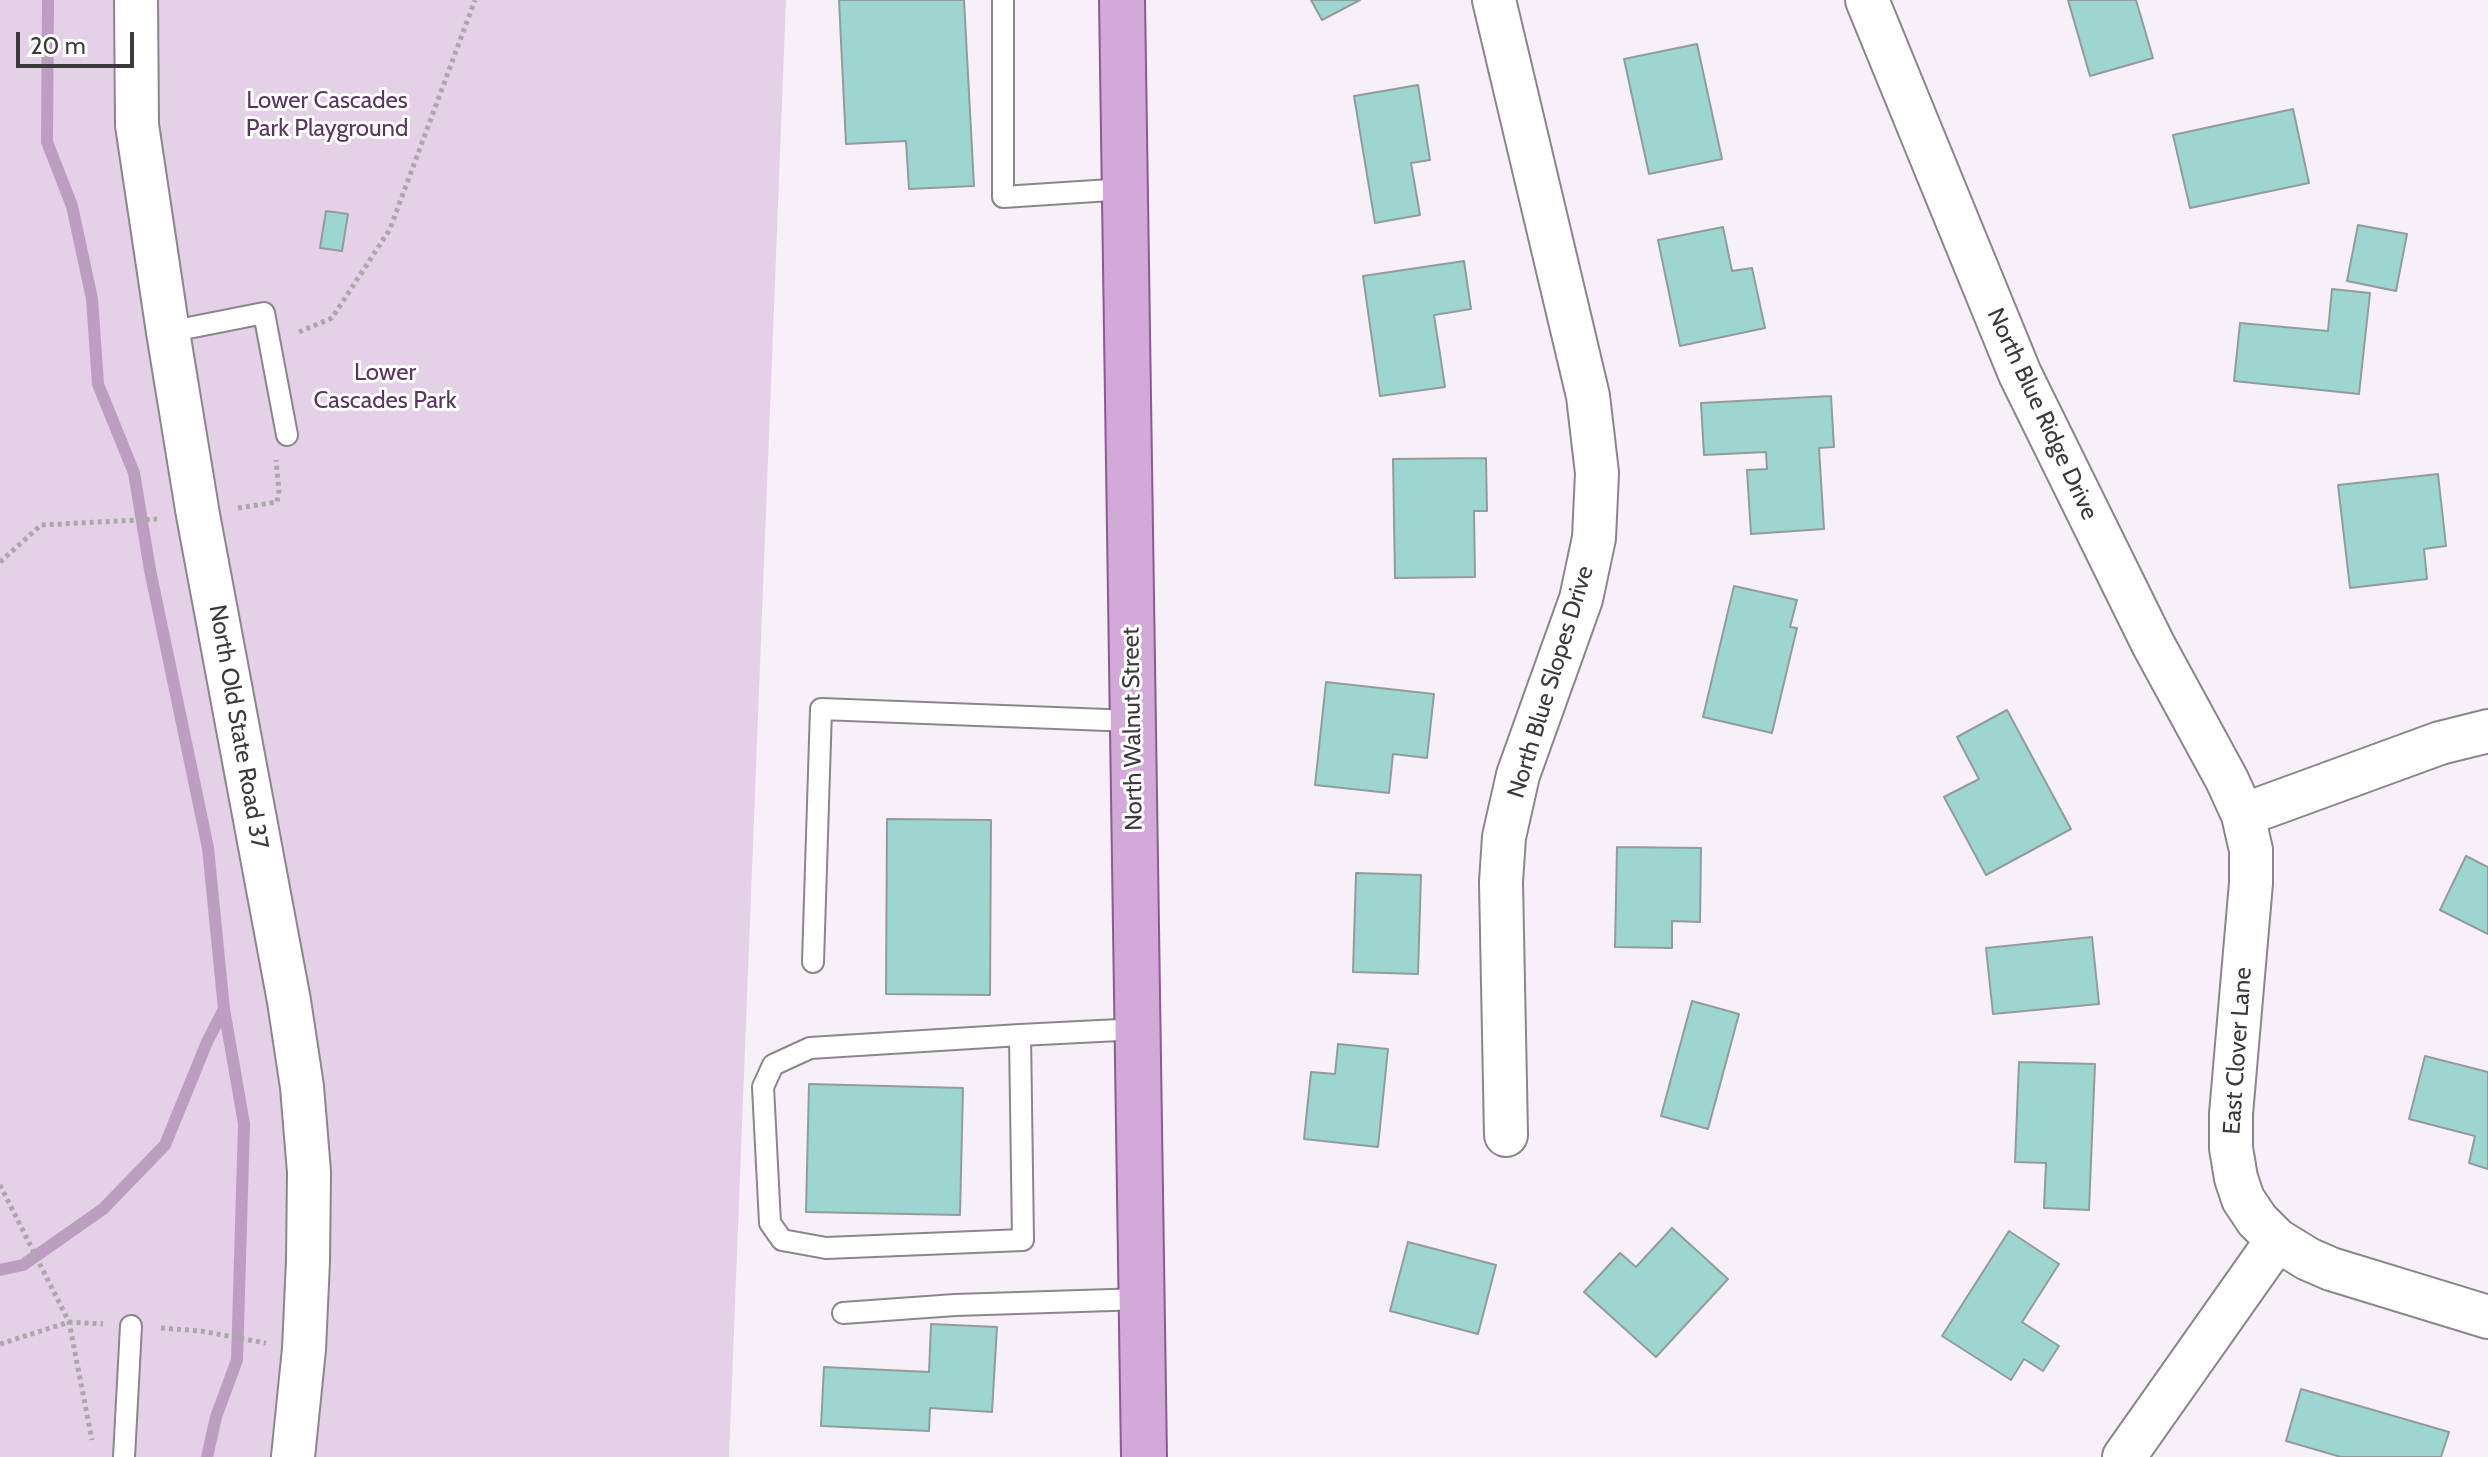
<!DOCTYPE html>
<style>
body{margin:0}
#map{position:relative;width:2488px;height:1457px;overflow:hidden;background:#f7f0f8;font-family:Cabin,sans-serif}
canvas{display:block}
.scale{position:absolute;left:16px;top:32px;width:118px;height:36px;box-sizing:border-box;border:4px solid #3c393c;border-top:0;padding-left:10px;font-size:24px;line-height:28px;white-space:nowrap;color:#3c393c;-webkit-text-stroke:6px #fff;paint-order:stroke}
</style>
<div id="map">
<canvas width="2488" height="1457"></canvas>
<div class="scale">20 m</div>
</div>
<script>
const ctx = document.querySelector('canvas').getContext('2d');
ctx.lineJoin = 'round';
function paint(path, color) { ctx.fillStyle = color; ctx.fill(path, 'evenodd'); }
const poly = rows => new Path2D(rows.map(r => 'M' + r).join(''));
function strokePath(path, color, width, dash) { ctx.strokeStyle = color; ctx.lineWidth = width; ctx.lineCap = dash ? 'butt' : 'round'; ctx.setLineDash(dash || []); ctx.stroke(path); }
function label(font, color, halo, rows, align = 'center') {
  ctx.font = font + ' Cabin,sans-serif'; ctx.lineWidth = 6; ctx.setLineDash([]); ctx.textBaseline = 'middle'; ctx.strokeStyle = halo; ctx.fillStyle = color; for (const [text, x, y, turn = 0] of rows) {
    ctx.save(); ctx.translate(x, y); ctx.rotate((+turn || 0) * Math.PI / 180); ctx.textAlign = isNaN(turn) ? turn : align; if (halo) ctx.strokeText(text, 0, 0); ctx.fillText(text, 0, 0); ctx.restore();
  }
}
paint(poly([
 [0,0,786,0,729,1457,0,1457]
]), '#e4d0e7');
strokePath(poly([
 [48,0,47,142,72,206,92,299,98,384,134,473,150,570,208,848,224,1009,244,1124,237,1360,216,1417,207,1457],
 [0,1270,23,1265,103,1209,165,1145,207,1042,224,1009]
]), '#bc9ec0', 12);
const building = poly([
 [839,0,964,0,974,186,909,189,906,141,846,144,839,0],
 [1311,0,1360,0,1322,20,1311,0],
 [2068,0,2136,0,2153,58,2090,76,2068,0],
 [1697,44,1722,159,1649,174,1624,59,1697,44],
 [1418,85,1430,160,1411,163,1420,215,1375,223,1354,96,1418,85],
 [2293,109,2309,183,2190,208,2173,135,2293,109],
 [326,211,348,214,342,251,320,248,326,211],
 [2358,225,2407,234,2396,291,2347,281,2358,225],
 [1723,227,1732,271,1752,268,1765,328,1680,346,1658,240,1723,227],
 [1464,261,1471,309,1434,315,1445,387,1380,396,1363,276,1464,261],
 [2332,289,2370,293,2359,394,2234,381,2240,323,2328,331,2332,289],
 [1831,396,1834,447,1819,448,1824,529,1751,534,1747,470,1767,469,1766,452,1704,455,1701,403,1831,396],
 [1486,458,1487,511,1474,511,1475,577,1395,578,1393,459,1486,458],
 [2438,474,2446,546,2424,549,2427,579,2350,588,2338,485,2438,474],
 [1734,586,1797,600,1790,627,1797,628,1772,733,1703,717,1734,586],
 [1326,682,1434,694,1427,758,1393,754,1389,793,1315,785,1326,682],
 [2007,710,2071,829,1986,875,1944,797,1979,779,1957,737,2007,710],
 [887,819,991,820,990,995,886,994,887,819],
 [1617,847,1701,848,1700,922,1672,921,1672,948,1615,947,1617,847],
 [2466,856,2488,867,2488,934,2440,910,2466,856],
 [1356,873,1421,875,1418,974,1353,972,1356,873],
 [2092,937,2099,1004,1993,1014,1986,948,2092,937],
 [1692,1001,1739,1014,1708,1129,1661,1116,1692,1001],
 [1338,1044,1388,1049,1378,1147,1304,1139,1311,1072,1335,1074,1338,1044],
 [2425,1056,2488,1072,2488,1169,2469,1163,2475,1136,2409,1119,2425,1056],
 [2019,1062,2095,1064,2089,1210,2044,1208,2046,1163,2015,1162,2019,1062],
 [809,1084,963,1088,960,1215,806,1212,809,1084],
 [1672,1228,1728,1279,1656,1357,1584,1292,1620,1253,1636,1267,1672,1228],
 [2009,1231,2059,1264,2022,1322,2059,1346,2043,1371,2024,1359,2011,1380,1942,1336,2009,1231],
 [1408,1242,1496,1265,1478,1334,1390,1311,1408,1242],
 [931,1324,997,1327,992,1412,930,1408,929,1431,821,1426,824,1367,929,1372,931,1324],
 [2301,1389,2449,1432,2441,1457,2341,1457,2286,1441,2301,1389]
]);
paint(building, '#9dd6d0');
strokePath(building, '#919c9b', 2);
const service = poly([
 [1003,0,1003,197,1126,189],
 [168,332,264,313,287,435],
 [813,962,821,709,1133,721],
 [1020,1035,1023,1240,826,1248,782,1240,770,1223,763,1087,773,1065,810,1048,1020,1035,1139,1029],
 [843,1313,955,1305,1143,1299],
 [124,1457,131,1326]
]);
const minor = poly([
 [136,0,137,125,168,332,198,515,289,1001,302,1087,309,1172,308,1261,304,1349,293,1457],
 [1494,0,1588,396,1597,473,1594,538,1581,599,1518,775,1504,837,1501,882,1506,1135],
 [1867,0,2020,374,2153,644,2227,780,2243,815,2251,850,2251,883,2231,1114,2231,1148,2236,1178,2243,1199,2257,1220,2277,1240,2308,1259,2331,1269,2488,1317],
 [2243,815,2440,743,2488,731],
 [2124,1457,2277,1240]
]);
const primary = poly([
 [1122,0,1144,1457]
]);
strokePath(service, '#8b858c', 24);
strokePath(minor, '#8b858c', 46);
strokePath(primary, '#8a5c91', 48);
strokePath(poly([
 [299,332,332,318,390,229,475,0],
 [238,508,277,502,279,491,276,460],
 [0,562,41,525,157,519],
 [0,1185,69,1322,92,1440],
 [161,1328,201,1331,266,1343],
 [0,1344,69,1322,103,1324]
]), '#ada7ad', 5, [4, 4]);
strokePath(service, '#fff', 20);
strokePath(minor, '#fff', 42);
strokePath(primary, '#d2a9d9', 44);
label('24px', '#5b3462', '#fff', [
 ["Lower Cascades",327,101],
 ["Park Playground",327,129],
 ["Lower",385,373],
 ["Cascades Park",385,401]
]);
label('24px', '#3c393c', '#fff', [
 ["North Blue Ridge Drive",2042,414,65],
 ["North Blue Slopes Drive",1551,682,-73],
 ["North Old State Road 37",238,727,80],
 ["North Walnut Street",1133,729,-91],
 ["East Clover Lane",2238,1051,-86]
]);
</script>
